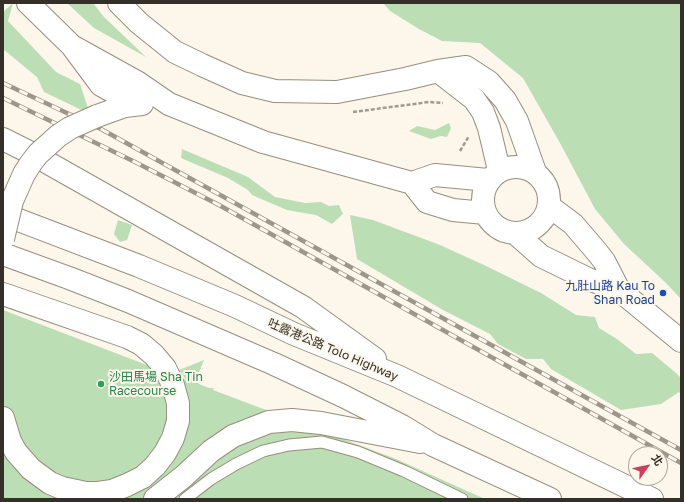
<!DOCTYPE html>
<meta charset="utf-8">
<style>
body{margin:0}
#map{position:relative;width:684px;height:502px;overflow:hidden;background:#fdf6eb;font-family:"Golos Text","Noto Sans TC",sans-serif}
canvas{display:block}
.frame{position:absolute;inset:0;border:4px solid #342f28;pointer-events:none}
.north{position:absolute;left:628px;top:446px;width:40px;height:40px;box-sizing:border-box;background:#fdf6eb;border:1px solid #ada69d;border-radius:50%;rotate:57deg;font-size:11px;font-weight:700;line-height:16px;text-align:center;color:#342f28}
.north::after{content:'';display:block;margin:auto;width:14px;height:18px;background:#cd3e5f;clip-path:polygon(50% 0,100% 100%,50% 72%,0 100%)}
</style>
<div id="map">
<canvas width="684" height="502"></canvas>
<div class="frame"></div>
<div class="north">北</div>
</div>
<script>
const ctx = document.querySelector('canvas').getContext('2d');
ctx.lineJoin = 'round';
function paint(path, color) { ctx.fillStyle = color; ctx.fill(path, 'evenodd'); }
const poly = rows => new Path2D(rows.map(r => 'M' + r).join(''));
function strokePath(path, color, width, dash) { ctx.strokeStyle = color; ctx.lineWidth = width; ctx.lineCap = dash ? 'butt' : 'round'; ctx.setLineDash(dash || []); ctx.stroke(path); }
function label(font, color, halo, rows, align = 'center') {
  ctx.font = font + ' "Golos Text","Noto Sans TC",sans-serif'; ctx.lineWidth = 4; ctx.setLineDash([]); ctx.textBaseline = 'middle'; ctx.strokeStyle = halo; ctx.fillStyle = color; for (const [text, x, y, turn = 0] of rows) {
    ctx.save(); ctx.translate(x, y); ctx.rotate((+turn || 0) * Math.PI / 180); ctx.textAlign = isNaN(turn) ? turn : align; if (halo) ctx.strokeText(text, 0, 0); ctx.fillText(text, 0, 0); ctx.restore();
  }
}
paint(poly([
 [13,3,8,21,56,72,80,84,90,114,44,92,37,77,3,49,3,12],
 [67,3,93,3,104,17,146,57,94,28],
 [383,3,681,3,681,299,665,282,624,244,595,209,560,143,523,78,480,43,442,41,419,29,390,11],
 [449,123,451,128,447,137,441,136,431,139,409,131,417,126,435,130],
 [182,149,248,177,275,197,305,203,321,202,329,206,339,205,343,214,332,224,316,215,287,210,252,195,248,190,228,178,181,158],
 [350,215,373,220,440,245,484,265,541,293,576,315,595,317,599,328,617,339,636,354,652,353,676,373,681,378,681,395,679,392,661,404,621,410,551,369,543,359,526,359,498,344,490,334,443,310,357,259],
 [118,220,132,225,127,240,120,242,114,234],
 [3,310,186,380,179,370,204,360,197,377,199,384,209,388,214,388,213,390,396,459,485,499,3,499]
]), '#bbdeb5');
const lane = poly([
 [185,499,211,479,236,464,263,451,289,445,322,442,358,452,404,471,462,499]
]);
const secondary = poly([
 [28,3,72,46,101,85,135,104],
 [119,3,139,23,175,52,202,65,242,83,275,91,337,92,405,79,438,71,466,67,489,82,505,100,517,121,535,172],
 [72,46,137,82,169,104,263,142,412,183,435,175,488,180],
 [438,71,474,99,483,112,489,128,499,170],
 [97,116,125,106,142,104],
 '483 200a33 33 0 1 1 66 0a33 33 0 1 1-66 0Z',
 [412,183,427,202,453,210,485,213],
 [549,206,573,224,597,252,604,261,619,290],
 [515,233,541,256,588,279,619,290,681,341]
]);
const highway = poly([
 [3,139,27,151,303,307,375,359],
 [3,214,139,266,235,306,294,334,397,376,652,499],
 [3,254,69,278,128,301,274,364,343,396,402,426,433,445,550,499],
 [3,294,127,337,141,344,154,355,165,368,173,385,178,403,178,421,173,438,165,453,155,466,143,477,127,485,112,491,98,493,86,493,62,488,50,483,31,469,16,452,10,441,3,418],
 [155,499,183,477,211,451,233,436,269,422,292,420,321,423,420,442]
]);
strokePath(lane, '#998e7d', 13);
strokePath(secondary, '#998e7d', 24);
strokePath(highway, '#998e7d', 24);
strokePath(poly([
 [353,112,429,102,443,103],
 [460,151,469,136]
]), '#a09a91', 2.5, [4, 2]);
strokePath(lane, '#fff', 11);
strokePath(secondary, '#fff', 22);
strokePath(highway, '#fff', 22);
const rail = poly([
 [3,83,101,129,681,450],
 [3,98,135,162,219,205,681,463]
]);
strokePath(rail, '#9c968d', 4.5);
strokePath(rail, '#fdf6eb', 3, [9]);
const secondaryBridge = poly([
 [3,239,12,201,24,174,31,163,38,154,58,136,70,128,97,116]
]);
strokePath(secondaryBridge, '#998e7d', 24, []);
strokePath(secondaryBridge, '#fff', 22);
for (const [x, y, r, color] of [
 [663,293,4,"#1a4fb4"],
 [101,384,4,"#2e9e5b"]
]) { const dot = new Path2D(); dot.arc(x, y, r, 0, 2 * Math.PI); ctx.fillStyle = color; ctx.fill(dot); strokePath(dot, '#fdf6eb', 1.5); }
label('12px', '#164399', '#fdf6eb', [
 ["九肚山路 Kau To",655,286],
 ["Shan Road",655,300]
], 'right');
label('12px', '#342f28', '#fdf6eb', [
 ["吐露港公路 Tolo Highway",333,350,23]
]);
label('12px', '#27864d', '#fdf6eb', [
 ["沙田馬場 Sha Tin",109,377],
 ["Racecourse",109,391]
], 'left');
</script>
